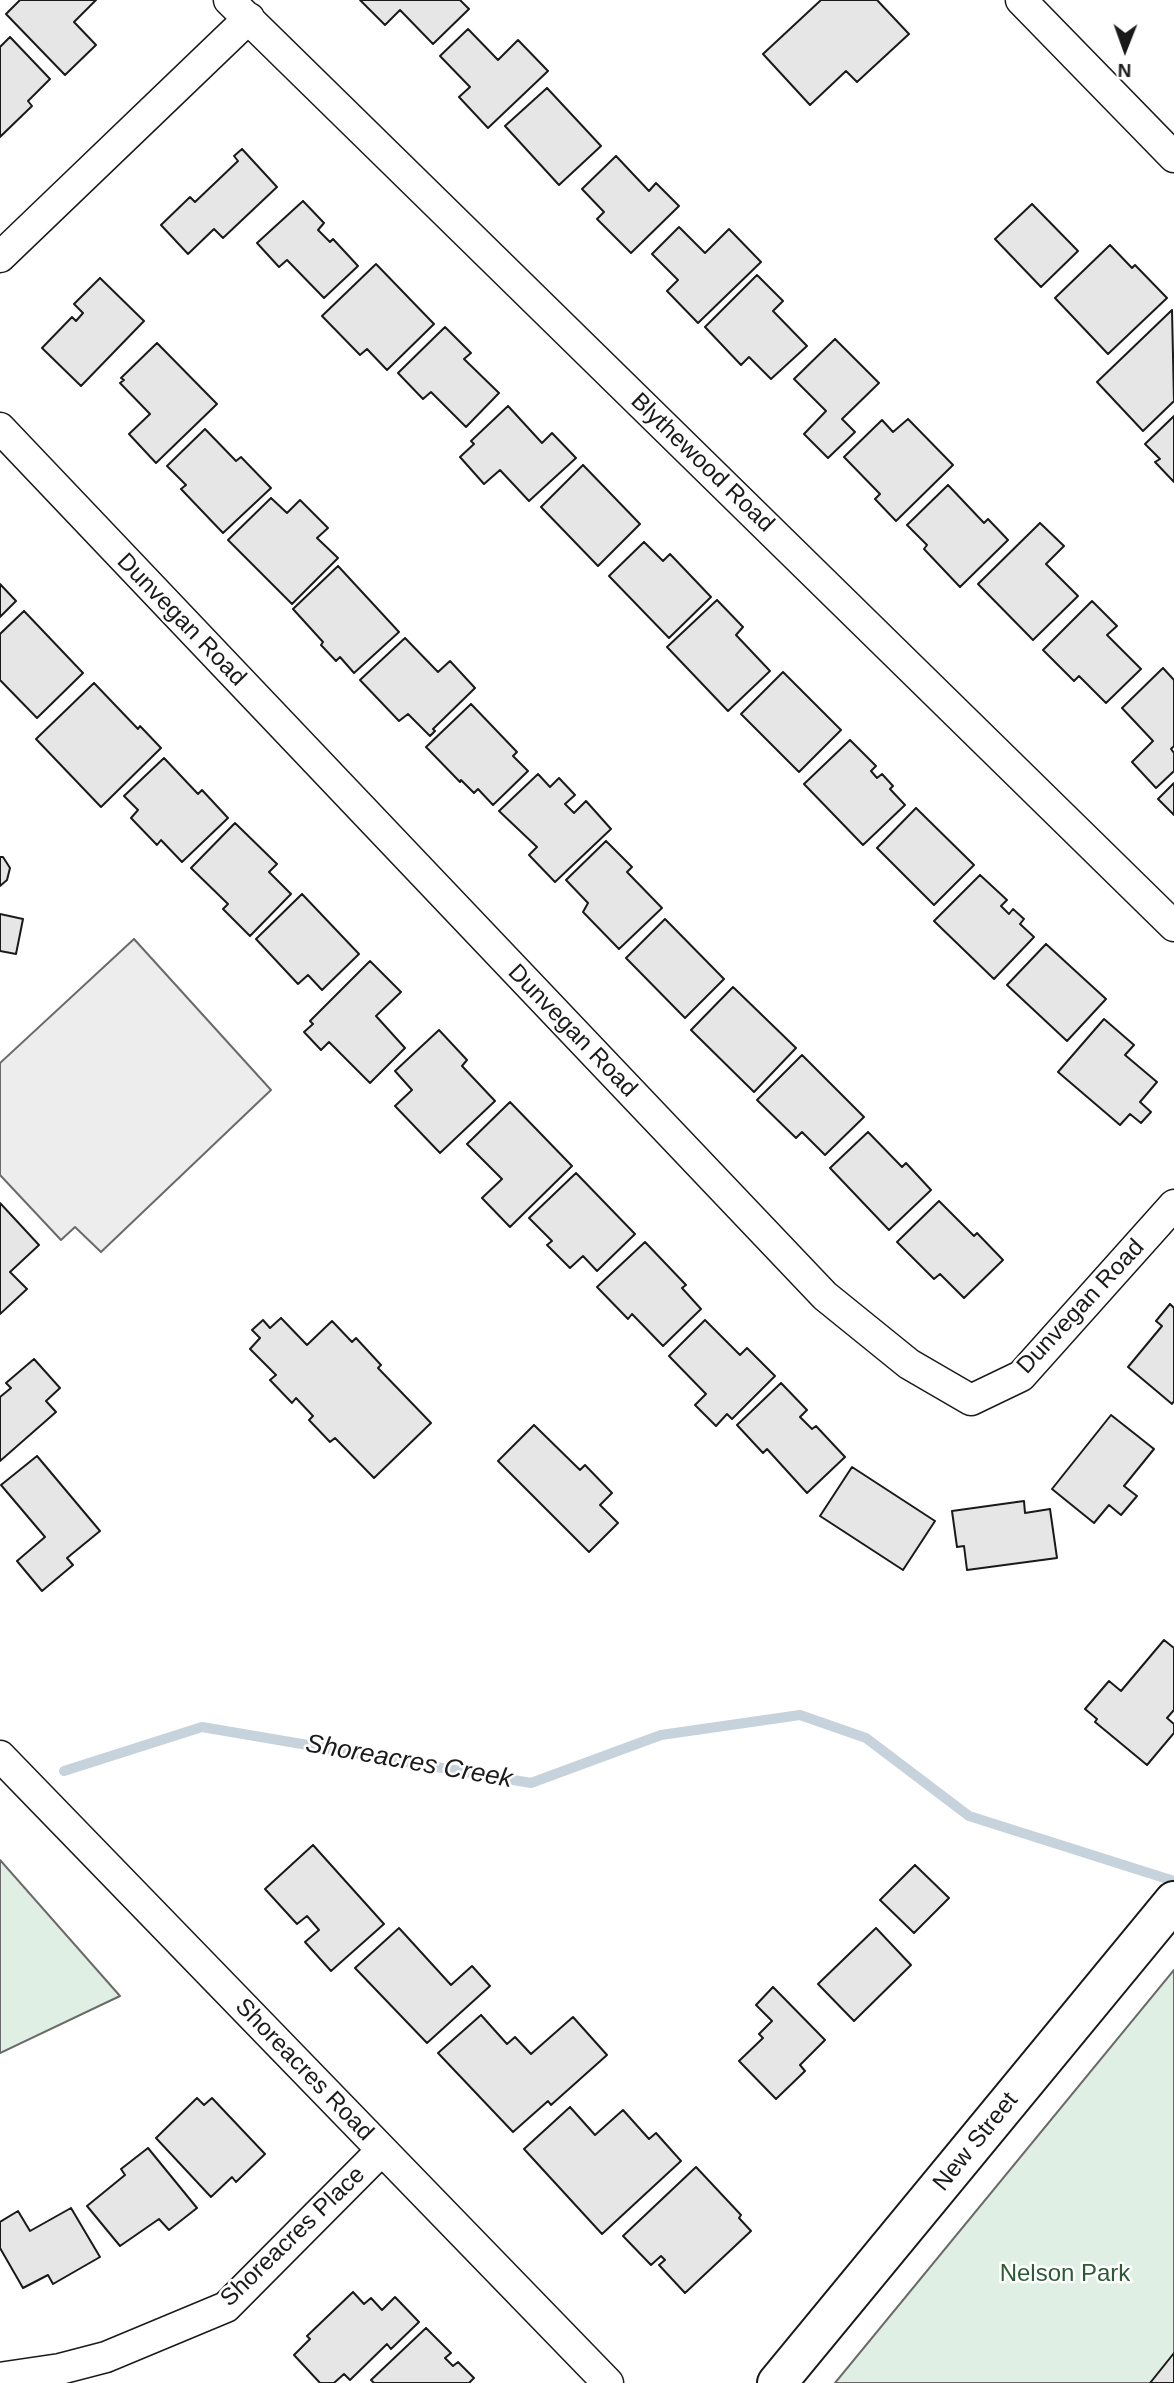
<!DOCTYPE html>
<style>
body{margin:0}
#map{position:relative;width:1174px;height:2383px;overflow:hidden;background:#fff;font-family:Arial,sans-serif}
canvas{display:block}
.north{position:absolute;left:1090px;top:14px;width:70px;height:70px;-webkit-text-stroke:5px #fff;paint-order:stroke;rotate:181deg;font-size:19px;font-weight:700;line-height:28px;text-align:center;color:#1a1a1a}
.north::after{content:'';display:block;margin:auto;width:24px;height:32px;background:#1a1a1a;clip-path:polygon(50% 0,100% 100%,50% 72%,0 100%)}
</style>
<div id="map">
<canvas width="1174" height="2383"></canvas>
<div class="north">N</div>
</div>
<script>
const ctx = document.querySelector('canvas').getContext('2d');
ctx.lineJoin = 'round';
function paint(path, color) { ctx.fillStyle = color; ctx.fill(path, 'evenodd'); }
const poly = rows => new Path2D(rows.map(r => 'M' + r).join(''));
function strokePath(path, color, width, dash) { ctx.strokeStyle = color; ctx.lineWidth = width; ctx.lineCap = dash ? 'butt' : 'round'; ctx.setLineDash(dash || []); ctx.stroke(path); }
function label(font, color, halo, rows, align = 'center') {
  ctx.font = font + ' Arial,sans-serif'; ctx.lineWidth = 5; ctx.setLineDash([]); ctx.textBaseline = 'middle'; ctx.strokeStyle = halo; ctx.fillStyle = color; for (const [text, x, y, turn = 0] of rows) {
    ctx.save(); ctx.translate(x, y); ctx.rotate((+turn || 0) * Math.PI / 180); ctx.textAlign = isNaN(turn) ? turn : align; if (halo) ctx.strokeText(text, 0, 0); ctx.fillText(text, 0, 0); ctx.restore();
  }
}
const green = poly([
 [0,1860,120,1996,0,2053,0,1860],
 [1174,1970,1174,2383,835,2383,1174,1970]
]);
paint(green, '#e0efe3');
strokePath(green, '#6a6a6a', 2);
const parking = poly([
 [134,939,271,1090,101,1252,75,1227,61,1240,0,1175,0,1063,134,939]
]);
paint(parking, '#ededed');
strokePath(parking, '#6a6a6a', 2);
strokePath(poly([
 [64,1771,202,1727,531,1783,661,1735,800,1715,866,1738,969,1816,1174,1881]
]), '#c6d2dc', 10);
const building = poly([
 [20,0,96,0,74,22,96,45,65,75,6,14,20,0],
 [360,0,460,0,469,9,433,44,400,10,385,25,360,0],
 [821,0,877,0,909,34,857,82,846,71,810,105,763,54,821,0],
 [468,29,498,60,518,40,548,71,488,128,459,97,470,87,440,56,468,29],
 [10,37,50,79,28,101,32,106,0,137,0,47,10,37],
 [547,88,601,146,559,185,505,126,547,88],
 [242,149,277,187,223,238,214,229,188,254,161,225,190,197,195,202,238,161,234,156,242,149],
 [616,156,649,191,656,183,679,206,631,253,597,219,604,212,582,189,616,156],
 [303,201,324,223,318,230,330,242,333,239,358,266,324,298,287,260,279,267,257,243,303,201],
 [1032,204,1078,251,1041,287,995,239,1032,204],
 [679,227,705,253,729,229,761,262,698,323,667,291,678,280,652,254,679,227],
 [1110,245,1132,268,1135,265,1167,298,1108,354,1055,298,1110,245],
 [376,264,434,324,387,370,367,349,360,355,322,316,376,264],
 [757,275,783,301,773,311,807,346,771,379,749,357,741,365,705,327,757,275],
 [100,278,144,321,81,386,42,348,72,317,76,321,83,313,74,304,100,278],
 [1172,310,1174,401,1143,431,1097,382,1172,310],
 [445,327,471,353,464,359,499,393,466,427,431,392,423,399,398,373,445,327],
 [835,339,879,383,842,419,855,432,828,458,804,434,826,411,794,379,835,339],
 [157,343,217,404,156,463,129,434,150,414,120,383,124,380,121,378,157,343],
 [508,406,542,443,552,433,576,458,529,501,500,470,484,484,460,457,474,444,471,441,508,406],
 [1174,416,1174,482,1155,462,1160,459,1145,444,1174,416],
 [908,419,953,465,896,521,875,499,880,494,844,457,882,420,893,432,908,419],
 [205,429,236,461,241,457,271,488,223,533,181,489,186,485,167,466,205,429],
 [583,465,640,524,598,566,541,507,583,465],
 [948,485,984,523,988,519,1008,540,960,587,924,549,927,545,907,525,948,485],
 [271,498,287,513,300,500,328,528,317,538,338,558,292,604,228,540,271,498],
 [1040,523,1064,546,1046,564,1078,596,1033,640,978,584,1040,523],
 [644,542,663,561,670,554,711,597,669,638,609,576,644,542],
 [338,566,399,632,354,673,340,657,336,661,321,645,323,642,293,609,338,566],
 [0,584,16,601,0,617,0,584],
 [717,600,743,627,736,635,770,671,728,711,667,647,717,600],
 [1092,601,1117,626,1107,635,1141,669,1106,703,1079,676,1074,681,1043,650,1092,601],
 [24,611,83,673,37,718,0,680,0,634,24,611],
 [405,638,438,672,450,661,475,688,433,729,435,731,430,736,408,714,399,721,360,680,405,638],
 [1163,668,1174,680,1174,746,1171,749,1174,753,1174,771,1156,788,1132,762,1153,741,1122,708,1163,668],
 [783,672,841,730,799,772,741,714,783,672],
 [94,683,138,729,140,726,161,748,101,807,36,739,94,683],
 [471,704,517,752,513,756,528,771,493,805,478,789,474,793,461,780,460,782,426,747,471,704],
 [850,740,876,766,871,771,877,778,882,774,893,786,890,789,905,805,863,845,804,784,850,740],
 [164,758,198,794,202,790,228,818,182,862,161,840,157,845,131,818,138,810,124,796,164,758],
 [538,774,550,787,559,778,575,795,565,804,574,813,586,801,611,829,555,882,529,855,537,847,499,811,538,774],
 [1174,783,1174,815,1158,799,1174,783],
 [916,808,974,865,934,905,877,848,916,808],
 [235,823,277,864,269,872,291,894,250,936,223,909,228,904,191,868,235,823],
 [606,841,632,867,627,872,662,908,619,949,583,912,588,903,566,880,606,841],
 [0,857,3,857,10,868,7,880,0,886,0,857],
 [980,875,1007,900,1001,906,1009,914,1013,909,1024,919,1020,924,1034,937,994,979,934,921,980,875],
 [302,894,359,954,322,990,308,975,298,984,256,939,302,894],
 [0,914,23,919,16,954,0,951,0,914],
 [665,919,724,979,685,1018,626,958,665,919],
 [1046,944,1106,999,1067,1041,1007,985,1046,944],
 [370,961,401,992,376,1016,405,1048,370,1083,329,1042,321,1050,304,1032,313,1024,310,1021,370,961],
 [733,987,796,1048,754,1092,691,1030,733,987],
 [1104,1019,1134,1045,1125,1055,1157,1082,1140,1102,1151,1112,1141,1123,1130,1114,1120,1125,1058,1072,1104,1019],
 [439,1030,467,1060,462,1066,495,1101,440,1153,395,1106,412,1090,395,1071,439,1030],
 [802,1055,864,1117,825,1155,802,1132,796,1138,757,1100,802,1055],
 [510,1102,572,1166,510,1227,482,1198,502,1179,467,1144,510,1102],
 [868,1132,902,1167,906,1163,931,1190,889,1230,830,1168,868,1132],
 [576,1173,635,1234,597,1271,583,1256,570,1268,547,1245,552,1241,529,1218,576,1173],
 [939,1201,974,1236,977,1233,1003,1260,964,1298,940,1274,934,1279,897,1242,939,1201],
 [0,1203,39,1245,10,1272,27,1289,0,1314,0,1203],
 [645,1242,686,1285,682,1288,701,1309,663,1346,632,1314,628,1319,597,1287,645,1242],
 [1170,1304,1174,1308,1174,1401,1172,1404,1128,1367,1162,1326,1156,1321,1170,1304],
 [281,1318,307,1345,332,1321,352,1342,356,1338,381,1365,378,1368,431,1423,374,1478,335,1438,330,1442,309,1420,313,1416,296,1398,292,1403,270,1380,276,1375,250,1349,260,1338,252,1330,263,1320,270,1328,281,1318],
 [705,1320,740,1355,747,1348,775,1376,732,1419,727,1414,716,1426,695,1405,706,1394,669,1356,705,1320],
 [34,1359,60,1388,46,1401,56,1412,0,1461,0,1397,11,1388,6,1383,34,1359],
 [781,1383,807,1410,800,1417,812,1429,816,1426,845,1457,807,1493,767,1449,763,1453,737,1425,781,1383],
 [1111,1415,1154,1449,1124,1486,1137,1496,1121,1515,1109,1505,1094,1523,1052,1489,1111,1415],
 [534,1425,580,1470,585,1465,612,1493,600,1505,618,1523,589,1552,498,1461,534,1425],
 [37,1456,100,1531,67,1558,73,1565,42,1591,17,1561,45,1537,1,1485,37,1456],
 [852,1467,935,1521,903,1570,820,1516,852,1467],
 [1024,1501,1025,1513,1050,1509,1057,1558,967,1570,964,1546,957,1547,952,1511,1024,1501],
 [1164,1640,1174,1648,1174,1710,1167,1718,1174,1724,1174,1733,1147,1765,1095,1722,1097,1719,1085,1709,1109,1681,1121,1691,1164,1640],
 [313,1845,384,1924,331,1971,305,1942,319,1930,307,1916,297,1924,265,1889,313,1845],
 [915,1865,949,1898,914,1933,880,1900,915,1865],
 [399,1928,451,1985,472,1966,490,1986,427,2043,355,1968,399,1928],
 [876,1928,911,1965,854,2021,818,1984,876,1928],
 [773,1987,825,2040,800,2065,805,2071,776,2099,739,2061,763,2038,759,2034,772,2021,756,2005,773,1987],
 [481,2015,507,2044,515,2037,531,2054,573,2017,607,2055,551,2105,548,2101,513,2132,438,2053,481,2015],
 [197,2098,204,2105,212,2098,265,2154,236,2182,232,2177,211,2197,156,2138,197,2098],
 [570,2107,595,2135,623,2110,649,2139,656,2133,681,2161,602,2234,524,2149,570,2107],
 [148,2148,197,2208,169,2230,159,2219,120,2246,87,2206,125,2175,121,2169,148,2148],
 [696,2167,741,2215,739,2218,751,2231,685,2293,659,2265,665,2260,661,2256,651,2265,623,2236,696,2167],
 [71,2208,100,2257,53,2284,48,2275,23,2288,0,2248,0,2222,18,2211,30,2231,71,2208],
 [353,2292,364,2304,371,2298,382,2310,395,2297,419,2322,391,2349,387,2344,350,2380,344,2374,334,2383,320,2383,294,2355,310,2339,307,2336,353,2292],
 [426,2328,451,2353,445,2358,453,2366,458,2362,474,2378,469,2383,374,2383,371,2380,426,2328],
 [1174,2353,1174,2383,1150,2383,1174,2353]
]);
paint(building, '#e6e6e6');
strokePath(building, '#1a1a1a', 2);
const minor = poly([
 [229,0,1174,926],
 [1021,0,1174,157],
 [0,257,249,18],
 [0,428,825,1296,909,1364,971,1400,1021,1376,1174,1205],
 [0,1756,608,2383],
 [0,2378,60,2369,106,2357,226,2307,382,2150]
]);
const secondary = poly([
 [777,2383,1174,1901]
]);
strokePath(minor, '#1a1a1a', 33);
strokePath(secondary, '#1a1a1a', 42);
strokePath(minor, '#fff', 30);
strokePath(secondary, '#fff', 38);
label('24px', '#1a1a1a', '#fff', [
 ["Blythewood Road",702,463,44],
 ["Dunvegan Road",181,620,46],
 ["Dunvegan Road",572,1031,46],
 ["Dunvegan Road",1081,1307,-47],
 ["Shoreacres Road",304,2070,46],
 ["New Street",976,2142,-51],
 ["Shoreacres Place",293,2237,-44]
]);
label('24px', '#2b5a34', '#fff', [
 ["Nelson Park",1065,2274]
]);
label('italic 26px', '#1a1a1a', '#fff', [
 ["Shoreacres Creek",409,1762,10]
]);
</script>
